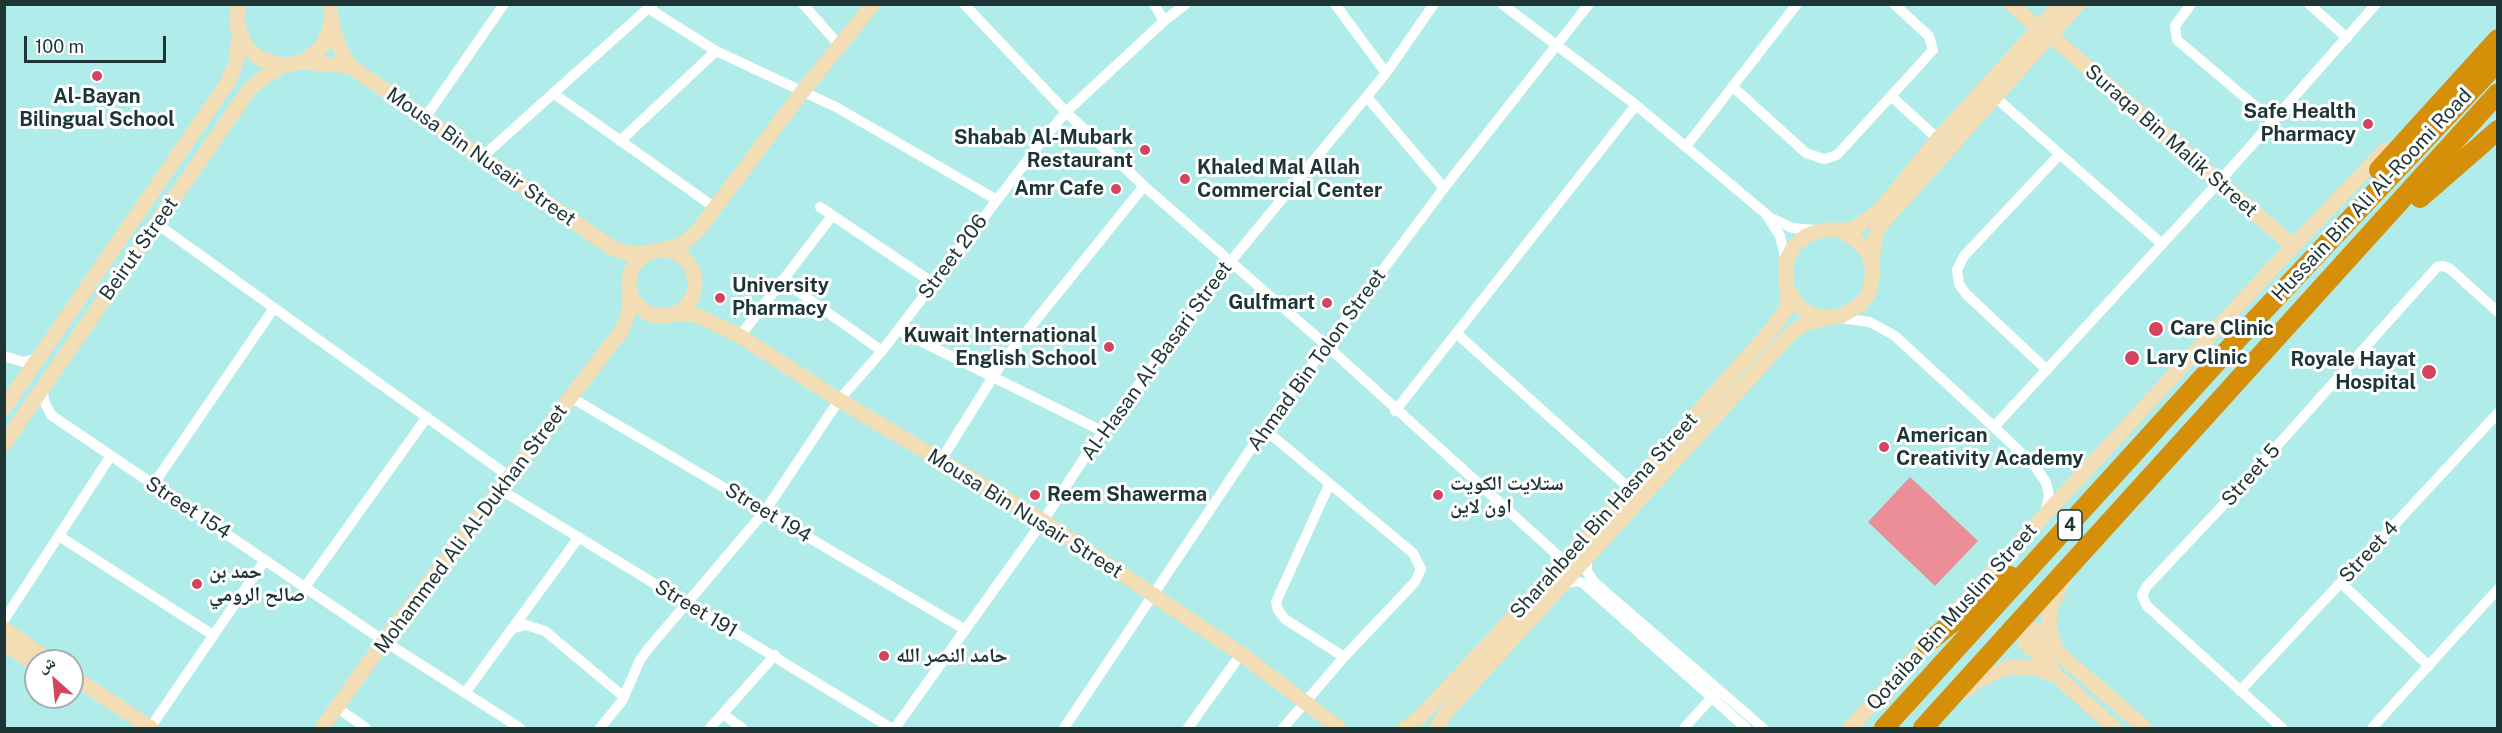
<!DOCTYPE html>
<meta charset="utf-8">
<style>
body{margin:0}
#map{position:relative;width:2502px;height:733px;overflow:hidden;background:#afecea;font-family:"Public Sans","Noto Naskh Arabic",sans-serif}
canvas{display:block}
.frame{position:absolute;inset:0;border:6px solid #1d3635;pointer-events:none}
.north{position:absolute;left:24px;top:649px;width:60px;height:60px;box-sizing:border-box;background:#fff;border:2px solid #a5afae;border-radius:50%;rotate:333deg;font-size:16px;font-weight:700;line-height:24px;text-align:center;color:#1d3635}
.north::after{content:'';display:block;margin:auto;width:21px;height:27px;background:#d4445e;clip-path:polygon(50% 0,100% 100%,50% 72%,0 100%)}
.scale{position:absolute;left:24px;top:36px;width:142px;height:27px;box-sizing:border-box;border:3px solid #1d3635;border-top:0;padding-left:8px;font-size:18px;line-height:21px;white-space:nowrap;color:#1d3635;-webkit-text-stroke:4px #fff;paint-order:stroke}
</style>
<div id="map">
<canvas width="2502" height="733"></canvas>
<div class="frame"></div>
<div class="north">ش</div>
<div class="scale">100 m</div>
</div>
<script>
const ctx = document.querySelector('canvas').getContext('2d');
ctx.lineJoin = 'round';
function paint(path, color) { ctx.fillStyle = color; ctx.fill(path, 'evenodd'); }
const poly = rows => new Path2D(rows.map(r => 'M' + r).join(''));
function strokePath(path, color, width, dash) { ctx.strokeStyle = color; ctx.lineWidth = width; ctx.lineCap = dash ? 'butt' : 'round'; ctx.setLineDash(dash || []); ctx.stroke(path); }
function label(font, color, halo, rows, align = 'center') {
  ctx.font = font + ' "Public Sans","Noto Naskh Arabic",sans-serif'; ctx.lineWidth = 6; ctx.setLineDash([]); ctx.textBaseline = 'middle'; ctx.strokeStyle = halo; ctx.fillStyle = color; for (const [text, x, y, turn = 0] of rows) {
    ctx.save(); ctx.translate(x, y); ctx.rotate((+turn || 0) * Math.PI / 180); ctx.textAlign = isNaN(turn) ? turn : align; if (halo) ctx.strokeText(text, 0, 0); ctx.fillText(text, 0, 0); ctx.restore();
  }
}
paint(poly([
 [1910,477,1978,541,1935,586,1868,522]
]), '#ec8e97');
strokePath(poly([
 [803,4,839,45],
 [964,4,1066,112,1144,186,1327,346,1565,562],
 [1154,4,1164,21],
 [1335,4,1386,73],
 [1502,4,1636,105,1766,214,1780,236,1786,261],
 [2191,4,2175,26,2177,40,2274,122],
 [2309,4,2347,38],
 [648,8,716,51,836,107,997,200],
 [1733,87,1806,153,1824,159,1837,155,1933,50,1929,36,1894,4],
 [553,93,714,207],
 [1367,97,1444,188],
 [1892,97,1938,139],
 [1995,97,2162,244],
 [425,118,504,4],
 [620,141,716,51],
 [1687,145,1797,4],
 [481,158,653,4],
 [820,207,933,283],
 [1771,218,1792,228,1816,230],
 [157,224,510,477],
 [782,280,882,351],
 [1840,318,1870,322,1895,336,1994,427,2034,465,2046,482,2049,495,2045,514],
 [898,330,1104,432],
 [1456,333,1629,488],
 [740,336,832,216],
 [4,356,23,362,38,358],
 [2047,370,1966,294,1959,284,1957,270,1964,256,2060,154],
 [43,388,44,401,51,415,384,641,520,728],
 [572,398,964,629],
 [1395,411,1636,105],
 [1994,427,2219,182,2376,4],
 [1264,429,1413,553,1421,569,1415,582,1344,657,1283,728],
 [941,460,1003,361,1144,186],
 [153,485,274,308],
 [1329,485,1276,602,1278,610,1285,619,1344,657],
 [501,490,891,728],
 [59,536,213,635],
 [1587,557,1587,571,1594,582,1763,728],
 [2341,583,2429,666],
 [1562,584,1576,581,1583,583,1746,728],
 [305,587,427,417],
 [4,620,110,457],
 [514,628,526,625,545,631,624,697],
 [2240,691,2498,413],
 [465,693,579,537],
 [336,707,366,728],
 [723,714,742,728],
 [150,728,265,560],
 [600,728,622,701,640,660,648,649,765,511,839,400,882,351,1045,137,1066,112,1164,21,1186,4],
 [710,728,775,655],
 [895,728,1043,521,1089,451,1230,262,1386,73,1434,4],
 [1064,728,1264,429,1444,188,1589,4],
 [1188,728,1241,654],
 [1684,728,1716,693],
 [2282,728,2147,606,2142,595,2147,586,2243,484,2437,267,2443,266,2449,268,2498,312],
 [2372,728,2498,589]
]), '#fff', 10);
strokePath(poly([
 [238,4,237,25,247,48,260,59,284,65,302,62,322,47,332,23,330,4],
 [2011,4,2039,29],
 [332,23,338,45,350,66,612,248,631,254,647,253],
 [2050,35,2293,246],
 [302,62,350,66],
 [1843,232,1858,241,1869,255,1873,271,1869,293,1860,305,1841,316,1825,318,1810,314,1797,305,1786,285,1786,261,1794,246,1806,236,1822,230,1852,230,1881,209,1938,139,2061,4],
 [664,250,684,243,699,229,802,92,873,4],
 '629 283a33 33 0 1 1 66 0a33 33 0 1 1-66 0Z',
 [1872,260,1877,229,2078,4],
 [670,314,696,315,740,336,839,400,1043,521,1241,654,1339,728],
 [4,408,228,82,236,63,239,33],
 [4,444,248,91,261,79,284,65],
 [2063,580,2050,610,2049,626,2055,648,2064,658,2145,728],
 [1958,609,2293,246,2385,150],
 [4,629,50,661],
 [4,644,36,664],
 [2052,656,2037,631,2033,629,2025,633,2025,643,2041,657,2056,675],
 [72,676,151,728],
 [1964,691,1979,680,2008,667,2036,668,2057,676,2114,728],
 [322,728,384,641,622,330,629,311,630,292],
 [1405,728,1419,718,1565,562,1772,329,1786,309,1788,292],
 [1436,728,1449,709,1790,334,1804,324,1825,318],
 [1850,728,1934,636]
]), '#f2ddb5', 15);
strokePath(poly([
 [2379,170,2498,39],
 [2420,198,2498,130],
 [1926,644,2010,576],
 [1884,728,2255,320,2498,62],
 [1923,728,2498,93]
]), '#d58f08', 20);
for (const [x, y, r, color] of [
 [97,76,6,"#d4445e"],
 [2368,124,6,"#d4445e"],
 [1145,150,6,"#d4445e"],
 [1185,179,6,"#d4445e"],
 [1116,189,6,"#d4445e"],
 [720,298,6,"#d4445e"],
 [1327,303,6,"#d4445e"],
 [2156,329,8,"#d4445e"],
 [1109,347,6,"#d4445e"],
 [2132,358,8,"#d4445e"],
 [2429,372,8,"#d4445e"],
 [1884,447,6,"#d4445e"],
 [1035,495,6,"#d4445e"],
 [1438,495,6,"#d4445e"],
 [197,584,6,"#d4445e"],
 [884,656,6,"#d4445e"]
]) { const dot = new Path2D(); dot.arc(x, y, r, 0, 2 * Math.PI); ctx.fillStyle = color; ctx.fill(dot); strokePath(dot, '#fff', 2); }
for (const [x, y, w] of [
 [2070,525,24]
]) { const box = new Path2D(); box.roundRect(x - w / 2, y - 15, w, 30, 4.5); ctx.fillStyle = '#fff'; ctx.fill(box); strokePath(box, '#1d3635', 1.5); }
label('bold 18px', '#1d3635', null, [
 ["4",2070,525]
]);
label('bold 20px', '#1d3635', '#fff', [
 ["Al-Bayan",97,97,"center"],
 ["Bilingual School",97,120,"center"],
 ["Safe Health",2356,112,"right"],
 ["Pharmacy",2356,135,"right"],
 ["Shabab Al-Mubark",1133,138,"right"],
 ["Restaurant",1133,161,"right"],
 ["Khaled Mal Allah",1197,168],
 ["Commercial Center",1197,191],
 ["Amr Cafe",1104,189,"right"],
 ["University",732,286],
 ["Pharmacy",732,309],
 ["Gulfmart",1315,303,"right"],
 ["Care Clinic",2170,329],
 ["Kuwait International",1097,336,"right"],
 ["English School",1097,359,"right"],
 ["Lary Clinic",2146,358],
 ["Royale Hayat",2416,360,"right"],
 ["Hospital",2416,383,"right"],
 ["American",1896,436],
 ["Creativity Academy",1896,459],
 ["ستلايت الكويت",1450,484],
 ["اون لاين",1450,507],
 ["Reem Shawerma",1047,495],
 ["حمد بن",209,572],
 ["صالح الرومي",209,595],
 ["حامد النصر الله",896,656]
], 'left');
label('20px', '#1d3635', '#fff', [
 ["Suraqa Bin Malik Street",2171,141,41],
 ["Mousa Bin Nusair Street",481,157,35],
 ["Hussain Bin Ali Al-Roomi Road",2372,195,-47],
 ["Beirut Street",139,249,-55],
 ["Street 206",953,257,-53],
 ["Ahmad Bin Tolon Street",1317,360,-54],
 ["Al-Hasan Al-Basari Street",1157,361,-54],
 ["Street 5",2251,475,-48],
 ["Street 154",188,508,33],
 ["Street 194",768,513,31],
 ["Mousa Bin Nusair Street",1025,514,32],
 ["Sharahbeel Bin Hasna Street",1604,516,-48],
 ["Mohammed Ali Al-Dukhan Street",471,529,-53],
 ["Street 4",2369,552,-47],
 ["Street 191",696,609,31],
 ["Qotaiba Bin Muslim Street",1952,617,-48]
]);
</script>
